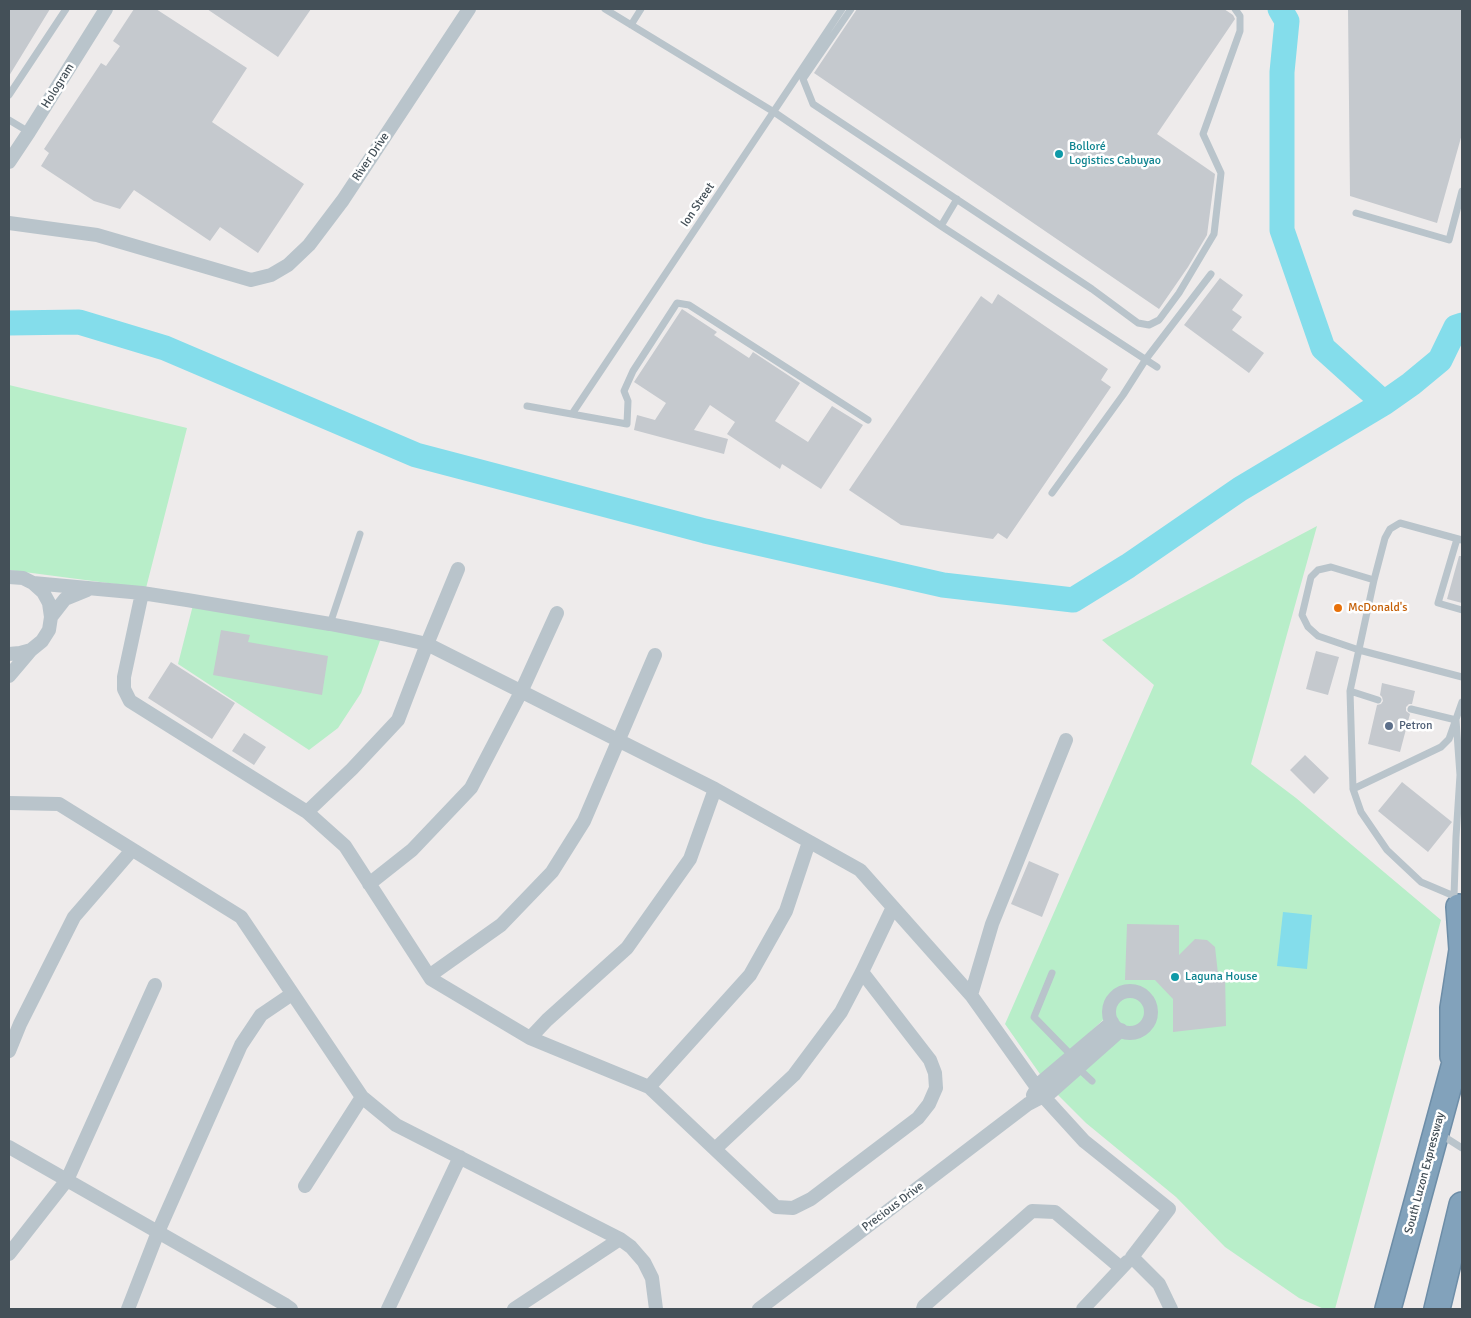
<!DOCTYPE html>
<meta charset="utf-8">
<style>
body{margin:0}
#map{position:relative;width:1471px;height:1318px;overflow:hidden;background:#eeebeb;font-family:Signika,sans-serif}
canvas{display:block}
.frame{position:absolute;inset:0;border:10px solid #445058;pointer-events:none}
</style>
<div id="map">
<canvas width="1471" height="1318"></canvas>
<div class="frame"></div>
</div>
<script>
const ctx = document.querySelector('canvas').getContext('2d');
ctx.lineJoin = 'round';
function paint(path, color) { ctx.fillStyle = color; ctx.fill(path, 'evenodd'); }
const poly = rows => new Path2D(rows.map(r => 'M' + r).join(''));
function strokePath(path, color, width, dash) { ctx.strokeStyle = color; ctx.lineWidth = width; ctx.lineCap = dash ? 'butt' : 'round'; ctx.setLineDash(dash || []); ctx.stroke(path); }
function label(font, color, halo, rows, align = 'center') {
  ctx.font = font + ' Signika,sans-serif'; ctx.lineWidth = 5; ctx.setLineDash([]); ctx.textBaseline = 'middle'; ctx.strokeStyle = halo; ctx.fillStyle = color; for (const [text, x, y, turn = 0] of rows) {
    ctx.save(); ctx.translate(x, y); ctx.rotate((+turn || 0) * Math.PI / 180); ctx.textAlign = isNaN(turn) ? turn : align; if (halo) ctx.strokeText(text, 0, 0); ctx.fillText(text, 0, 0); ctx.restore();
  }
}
paint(poly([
 [9,385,187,428,146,588,9,570],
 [1317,526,1251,764,1296,798,1441,920,1335,1309,1324,1309,1299,1298,1225,1247,1176,1197,1086,1123,1057,1094,1121,1038,1103,1020,1042,1077,1005,1024,1154,685,1102,640],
 [193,605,381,638,361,693,338,728,309,750,178,664]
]), '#b8eec9');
paint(poly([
 [1283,912,1312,915,1307,969,1277,966]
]), '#84ddeb');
strokePath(poly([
 [1280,9,1287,21,1282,72,1282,230,1323,348,1384,403],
 [9,323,79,322,165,348,416,455,705,531,943,585,1073,600,1128,566,1240,489,1384,403,1411,384,1440,360,1456,327,1462,325]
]), '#84ddeb', 25);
paint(poly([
 [9,9,50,9,9,76],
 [134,9,156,9,247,68,212,122,304,184,258,253,220,227,210,241,134,190,120,209,94,201,41,166,49,153,44,149,101,63,106,66,120,46,113,41],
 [207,9,311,9,278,57],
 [857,9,1224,9,1233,15,1235,19,1157,134,1215,174,1207,235,1188,267,1159,309,814,73],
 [1348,9,1462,9,1462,134,1437,223,1350,196],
 [1220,278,1243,295,1232,310,1242,317,1232,330,1264,353,1249,373,1184,325],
 [998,294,1108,369,1101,380,1111,387,1007,539,998,533,993,539,901,525,849,490,981,296,992,304],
 [682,309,717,332,714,335,749,358,753,352,800,383,775,421,808,442,832,406,863,425,821,489,782,464,780,469,727,434,735,422,710,405,694,430,728,439,724,454,634,430,637,415,655,420,666,403,634,382],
 [1459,556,1462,556,1462,603,1447,599],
 [221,630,250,635,248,642,328,656,322,695,213,675],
 [1316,651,1339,657,1328,695,1306,689],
 [171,662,235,703,212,739,148,698],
 [1382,683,1415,691,1412,704,1409,704,1406,707,1406,711,1410,714,1400,752,1368,744,1377,705,1381,704,1383,701,1382,697,1380,695],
 [244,733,266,747,254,765,232,751],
 [1305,755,1329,778,1314,794,1290,770],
 [1402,782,1452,822,1428,852,1378,811],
 [1029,861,1059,874,1042,917,1011,904],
 [1127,924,1179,925,1179,955,1195,939,1207,940,1215,947,1218,974,1225,973,1226,1026,1173,1032,1173,999,1155,980,1125,980]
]), '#c5c9ce');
const motorway = poly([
 [1453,1056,1453,1008,1462,950,1459,907],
 [1388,1309,1462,1037],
 [1437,1309,1462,1205]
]);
strokePath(motorway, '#6d8da7', 28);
strokePath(poly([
 [605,9,774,112,941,226,1157,367],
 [851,9,803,79,813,104,1092,289,1138,323,1149,325,1159,320,1179,293,1214,234,1221,173,1203,134,1240,31,1240,16,1235,9],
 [631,25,641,9],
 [9,95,66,9],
 [9,120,29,132],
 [1356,213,1449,240,1462,191],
 [941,226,957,199],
 [527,406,627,424,628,401,624,391,633,371,677,303,689,305,868,420],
 [572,414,842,9],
 [1052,493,1123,395,1146,359,1211,274],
 [1457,539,1438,603,1462,610],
 [1374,580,1331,567,1318,570,1311,577,1302,615,1308,627,1318,636,1359,650,1462,677],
 [330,624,360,534],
 [1350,691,1374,580,1385,538,1390,529,1400,523,1462,540],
 [1378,700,1350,691,1353,789,1361,812,1387,850,1421,882,1454,896,1457,904],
 [1411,709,1456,720,1460,775,1456,837,1454,896],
 [1353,789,1441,747,1449,739,1462,702],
 [1052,973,1034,1017,1072,1056],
 [1078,1068,1092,1081],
 [1440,1134,1462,1148]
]), '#b9c4cb', 7);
strokePath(poly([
 [9,162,29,132,106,9],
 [9,223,97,235,251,280,271,275,288,265,309,245,343,200,469,9],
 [9,577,23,578,33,583,43,592,49,603,51,617,49,630,42,641,31,650,20,653,9,654],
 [33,583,142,593,187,600,330,624,387,635,427,644,715,789,860,870,971,995,1043,1096,1084,1141,1169,1209,1132,1257,1159,1284,1171,1309],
 [142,593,124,677,124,689,130,701,307,812,345,846,431,979,530,1038],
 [51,617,65,599,87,590],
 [9,676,31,650],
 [9,803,59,804,241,917,362,1097,396,1125,620,1239,631,1247,644,1262,652,1278,656,1309],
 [307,812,352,769,398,720,427,644,458,569],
 [809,842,786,911,750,975,649,1087,776,1207,793,1208,811,1199,918,1118,929,1104,936,1088,935,1073,930,1060,862,972],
 [369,884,412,850,471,788,521,692,557,613],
 [429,976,501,925,552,872,584,821,655,655],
 '1109 1012a21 21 0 1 1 42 0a21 21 0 1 1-42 0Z',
 [971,995,992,924,1066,740],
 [9,1051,20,1024,74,917,132,850],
 [649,1087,530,1038,547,1020,627,948,690,859,715,789],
 [1033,1095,1040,1083,1112,1022],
 [9,1147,284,1304,291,1309],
 [715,1149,794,1075,841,1012,862,972,893,907],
 [305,1186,362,1097],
 [9,1254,67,1180,155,985],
 [128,1309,158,1232,241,1045,261,1015,292,994],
 [388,1309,460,1157],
 [514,1309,620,1239],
 [759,1309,1028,1104,1051,1092,1121,1030],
 [923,1309,924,1306,1032,1211,1055,1212,1121,1268],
 [1083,1309,1127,1262]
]), '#b9c4cb', 14);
strokePath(motorway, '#82a2bb', 25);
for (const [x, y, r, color] of [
 [1059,154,5,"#0f9aa8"],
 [1338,608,5,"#e8710a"],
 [1389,726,5,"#5c6f8a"],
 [1175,977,5,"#0f9aa8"]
]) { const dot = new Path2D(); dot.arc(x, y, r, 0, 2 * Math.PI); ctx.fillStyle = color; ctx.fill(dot); strokePath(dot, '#fff', 2); }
label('12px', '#445058', '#fff', [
 ["Hologram",58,86,-58],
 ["River Drive",371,157,-56],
 ["Ion Street",698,205,-56],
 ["South Luzon Expressway",1425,1173,-75],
 ["Precious Drive",893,1207,-37]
]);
label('12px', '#0d838f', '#fff', [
 ["Bolloré",1069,147],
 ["Logistics Cabuyao",1069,161],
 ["Laguna House",1185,977]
], 'left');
label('12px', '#c56008', '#fff', [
 ["McDonald's",1348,608]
], 'left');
label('12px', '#4e5e75', '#fff', [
 ["Petron",1399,726]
], 'left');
</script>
